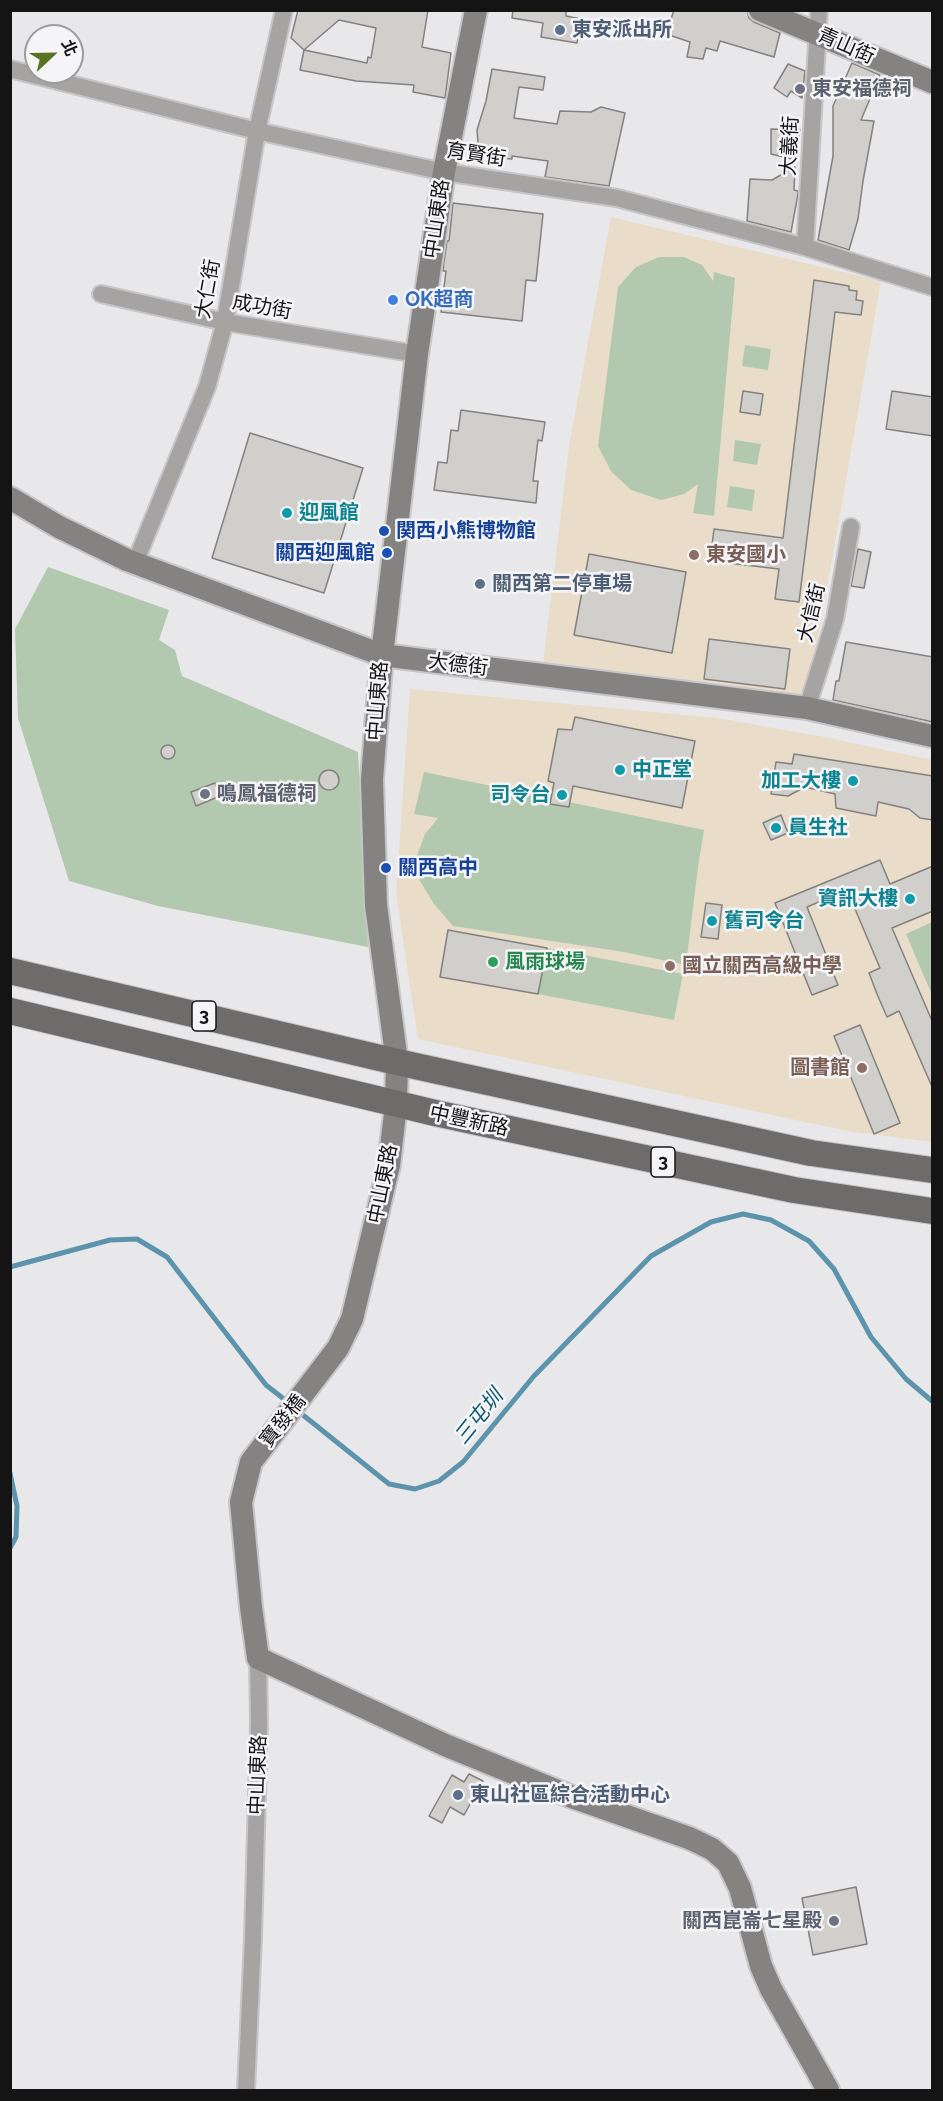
<!DOCTYPE html>
<meta charset="utf-8">
<style>
body{margin:0}
#map{position:relative;width:943px;height:2101px;overflow:hidden;background:#e8e8eb;font-family:Raleway,"Noto Sans TC",sans-serif}
canvas{display:block}
.frame{position:absolute;inset:0;border:12px solid #151415;pointer-events:none}
.north{position:absolute;left:24px;top:24px;width:60px;height:60px;box-sizing:border-box;background:#f5f5f8;border:2px solid #9b9b9d;border-radius:50%;rotate:68deg;font-size:16px;font-weight:700;line-height:24px;text-align:center;color:#151415}
.north::after{content:'';display:block;margin:auto;width:21px;height:27px;background:#587123;clip-path:polygon(50% 0,100% 100%,50% 72%,0 100%)}
</style>
<div id="map">
<canvas width="943" height="2101"></canvas>
<div class="frame"></div>
<div class="north">北</div>
</div>
<script>
const ctx = document.querySelector('canvas').getContext('2d');
ctx.lineJoin = 'round';
function paint(path, color) { ctx.fillStyle = color; ctx.fill(path, 'evenodd'); }
const poly = rows => new Path2D(rows.map(r => 'M' + r).join(''));
function strokePath(path, color, width, dash) { ctx.strokeStyle = color; ctx.lineWidth = width; ctx.lineCap = dash ? 'butt' : 'round'; ctx.setLineDash(dash || []); ctx.stroke(path); }
function label(font, color, halo, rows, align = 'center') {
  ctx.font = font + ' Raleway,"Noto Sans TC",sans-serif'; ctx.lineWidth = 5; ctx.setLineDash([]); ctx.textBaseline = 'middle'; ctx.strokeStyle = halo; ctx.fillStyle = color; for (const [text, x, y, turn = 0] of rows) {
    ctx.save(); ctx.translate(x, y); ctx.rotate((+turn || 0) * Math.PI / 180); ctx.textAlign = isNaN(turn) ? turn : align; if (halo) ctx.strokeText(text, 0, 0); ctx.fillText(text, 0, 0); ctx.restore();
  }
}
paint(poly([
 [611,217,881,281,807,702,543,664,569,446],
 [410,689,717,718,824,737,932,760,932,1142,847,1131,418,1039,396,893]
]), '#e9ddc9');
paint(poly([
 [659,257,684,257,702,265,713,281,714,272,735,278,714,516,693,513,698,484,684,494,661,500,631,490,611,471,598,446,618,287,636,267],
 [745,345,771,349,768,370,742,366],
 [735,440,761,444,757,465,733,461],
 [730,486,755,490,752,511,727,507],
 [48,567,169,610,159,640,175,650,182,676,358,752,368,947,158,906,69,881,18,718,15,629],
 [424,772,704,830,698,867,686,965,624,952,453,926,434,904,420,881,417,856,425,834,438,818,414,814],
 [932,922,932,995,906,934],
 [547,948,683,974,674,1020,538,994]
]), '#b3c9af');
strokePath(poly([
 [10,1267,110,1240,137,1239,167,1257,266,1385,289,1403],
 [298,1411,389,1484,415,1489,439,1481,463,1462,534,1376,651,1256,711,1222,743,1214,771,1220,809,1241,834,1269,871,1337,906,1379,932,1401],
 [10,1473,17,1506,16,1537,10,1548]
]), '#5b94ac', 5);
const building = poly([
 [298,10,428,10,422,47,451,53,445,98,413,92,414,85,356,81,300,70,304,50,291,38,298,10],
 [339,20,376,28,371,58,368,57,367,63,304,50,339,20],
 [513,10,566,10,566,16,581,19,577,43,541,37,543,23,512,18,513,10],
 [674,10,747,10,749,18,754,22,780,33,774,57,720,41,717,51,706,48,703,59,687,57,690,42,666,34,674,10],
 [852,63,880,75,861,120,874,121,863,181,858,219,849,250,818,240,833,156,833,106,852,63],
 [788,64,805,71,802,98,791,91,787,97,774,88,788,64],
 [492,69,545,77,543,90,519,87,514,118,557,124,560,111,591,112,601,107,625,113,609,186,545,177,548,161,512,156,512,159,479,156,477,130,486,101,492,69],
 [771,129,800,130,796,160,771,154,771,129],
 [795,167,794,190,798,191,798,194,791,232,747,221,750,179,772,180,795,167],
 [453,203,543,214,536,281,526,280,522,321,441,312,446,271,443,271,444,262,447,241,449,241,453,203],
 [814,280,849,286,849,290,857,291,856,300,863,301,861,315,835,312,799,602,775,599,779,569,710,561,714,529,783,538,814,280],
 [743,391,763,394,760,415,740,412,743,391],
 [892,391,933,397,933,436,886,429,892,391],
 [461,410,545,422,542,441,538,440,533,481,538,481,536,503,434,490,438,462,447,463,451,430,458,431,461,410],
 [250,433,363,468,324,593,212,558,250,433],
 [858,549,871,552,864,588,851,586,858,549],
 [589,554,686,572,672,653,574,635,589,554],
 [709,639,790,649,785,689,704,679,709,639],
 [846,642,933,657,933,722,833,700,836,681,839,681,846,642],
 [575,717,695,741,682,808,573,786,569,807,550,804,554,783,548,781,558,729,572,730,575,717],
 '161 752a7 7 0 1 1 14 0a7 7 0 1 1-14 0Z',
 [794,754,933,776,933,820,920,818,909,809,878,802,876,816,836,808,835,794,805,787,788,796,771,794,776,762,792,764,794,754],
 '319 780a10 10 0 1 1 20 0a10 10 0 1 1-20 0Z',
 [215,783,220,796,196,806,191,792,215,783],
 [781,815,788,833,771,840,763,823,781,815],
 [880,860,890,884,933,866,933,911,892,928,933,1023,933,1089,899,1011,887,1017,877,994,869,973,880,968,847,890,807,907,838,985,812,995,775,903,880,860],
 [706,903,722,905,718,939,701,937,706,903],
 [448,930,547,948,538,994,440,977,448,930],
 [860,1025,900,1123,874,1134,834,1036,860,1025],
 [469,1774,483,1781,464,1815,450,1807,442,1823,429,1816,452,1775,464,1782,469,1774],
 [856,1887,867,1944,813,1955,802,1898,856,1887]
]);
paint(building, '#d1cfcc');
strokePath(building, '#83817f', 1.5);
const street = poly([
 [10,69,257,131,444,172,617,198,805,247,932,287],
 [805,247,819,10],
 [101,294,225,322,417,354],
 [135,563,207,387,225,322,257,131,284,10],
 [807,708,835,619,851,527],
 [246,2090,253,1938,259,1723,258,1658]
]);
const secondary = poly([
 [476,10,444,172,417,354,382,655,376,727,372,780,376,905,397,1062,396,1105,389,1165,352,1319,338,1348,251,1462,241,1502,251,1607,258,1658,445,1745,572,1797,689,1838,712,1849,728,1863,740,1888,761,1966,771,1989,828,2090],
 [760,10,932,82],
 [10,498,59,527,127,560,382,655,807,708,932,736]
]);
const primary = poly([
 [10,971,397,1062,811,1153,932,1170],
 [10,1011,435,1113,794,1190,932,1211]
]);
strokePath(street, '#c6c6c9', 20);
strokePath(secondary, '#c6c6c9', 26);
strokePath(primary, '#c6c6c9', 28);
strokePath(street, '#a5a4a3', 16);
strokePath(secondary, '#858382', 22);
strokePath(primary, '#6e6b6b', 26);
for (const [x, y, r, color] of [
 [560,30,6,"#5c6f8a"],
 [800,89,6,"#6b7280"],
 [393,300,6,"#3f7fe0"],
 [287,513,6,"#0f9aa8"],
 [384,531,6,"#1a4fb4"],
 [387,553,6,"#1a4fb4"],
 [694,555,6,"#8d6e63"],
 [480,584,6,"#5c6f8a"],
 [620,770,6,"#0f9aa8"],
 [853,781,6,"#0f9aa8"],
 [205,794,6,"#6b7280"],
 [562,795,6,"#0f9aa8"],
 [776,828,6,"#0f9aa8"],
 [386,868,6,"#1a4fb4"],
 [910,899,6,"#0f9aa8"],
 [712,921,6,"#0f9aa8"],
 [493,962,6,"#2e9e5b"],
 [670,966,6,"#8d6e63"],
 [862,1068,6,"#8d6e63"],
 [458,1795,6,"#5c6f8a"],
 [834,1921,6,"#6b7280"]
]) { const dot = new Path2D(); dot.arc(x, y, r, 0, 2 * Math.PI); ctx.fillStyle = color; ctx.fill(dot); strokePath(dot, '#f5f5f8', 2); }
for (const [x, y, w] of [
 [204,1016,24],
 [663,1162,24]
]) { const box = new Path2D(); box.roundRect(x - w / 2, y - 15, w, 30, 4.5); ctx.fillStyle = '#f5f5f8'; ctx.fill(box); strokePath(box, '#151415', 1.5); }
label('bold 18px', '#151415', null, [
 ["3",204,1016],
 ["3",663,1162]
]);
label('bold 20px', '#4e5e75', '#f5f5f8', [
 ["東安派出所",572,30],
 ["關西第二停車場",492,584],
 ["東山社區綜合活動中心",470,1795]
], 'left');
label('20px', '#151415', '#f5f5f8', [
 ["青山街",846,46,24],
 ["大義街",790,146,-87],
 ["育賢街",476,155,9],
 ["中山東路",437,219,-82],
 ["大仁街",208,289,-80],
 ["成功街",262,307,10],
 ["大信街",812,613,-77],
 ["大德街",458,665,7],
 ["中山東路",378,701,-86],
 ["中豐新路",469,1121,12],
 ["中山東路",383,1184,-79],
 ["寶發橋",283,1421,-52],
 ["中山東路",258,1775,-88]
]);
label('bold 20px', '#5b616d', '#f5f5f8', [
 ["東安福德祠",812,89],
 ["鳴鳳福德祠",217,794],
 ["關西崑崙七星殿",822,1921,"right"]
], 'left');
label('bold 20px', '#366cbe', '#f5f5f8', [
 ["OK超商",405,300]
], 'left');
label('bold 20px', '#0d838f', '#f5f5f8', [
 ["迎風館",299,513],
 ["中正堂",632,770],
 ["加工大樓",841,781,"right"],
 ["司令台",550,795,"right"],
 ["員生社",788,828],
 ["資訊大樓",898,899,"right"],
 ["舊司令台",724,921]
], 'left');
label('bold 20px', '#164399', '#f5f5f8', [
 ["関西小熊博物館",396,531],
 ["關西迎風館",375,553,"right"],
 ["關西高中",398,868]
], 'left');
label('bold 20px', '#785e54', '#f5f5f8', [
 ["東安國小",706,555],
 ["國立關西高級中學",682,966],
 ["圖書館",850,1068,"right"]
], 'left');
label('bold 20px', '#27864d', '#f5f5f8', [
 ["風雨球場",505,962]
], 'left');
label('italic 21px', '#0d5973', '#f5f5f8', [
 ["三屯圳",479,1417,-51]
]);
</script>
